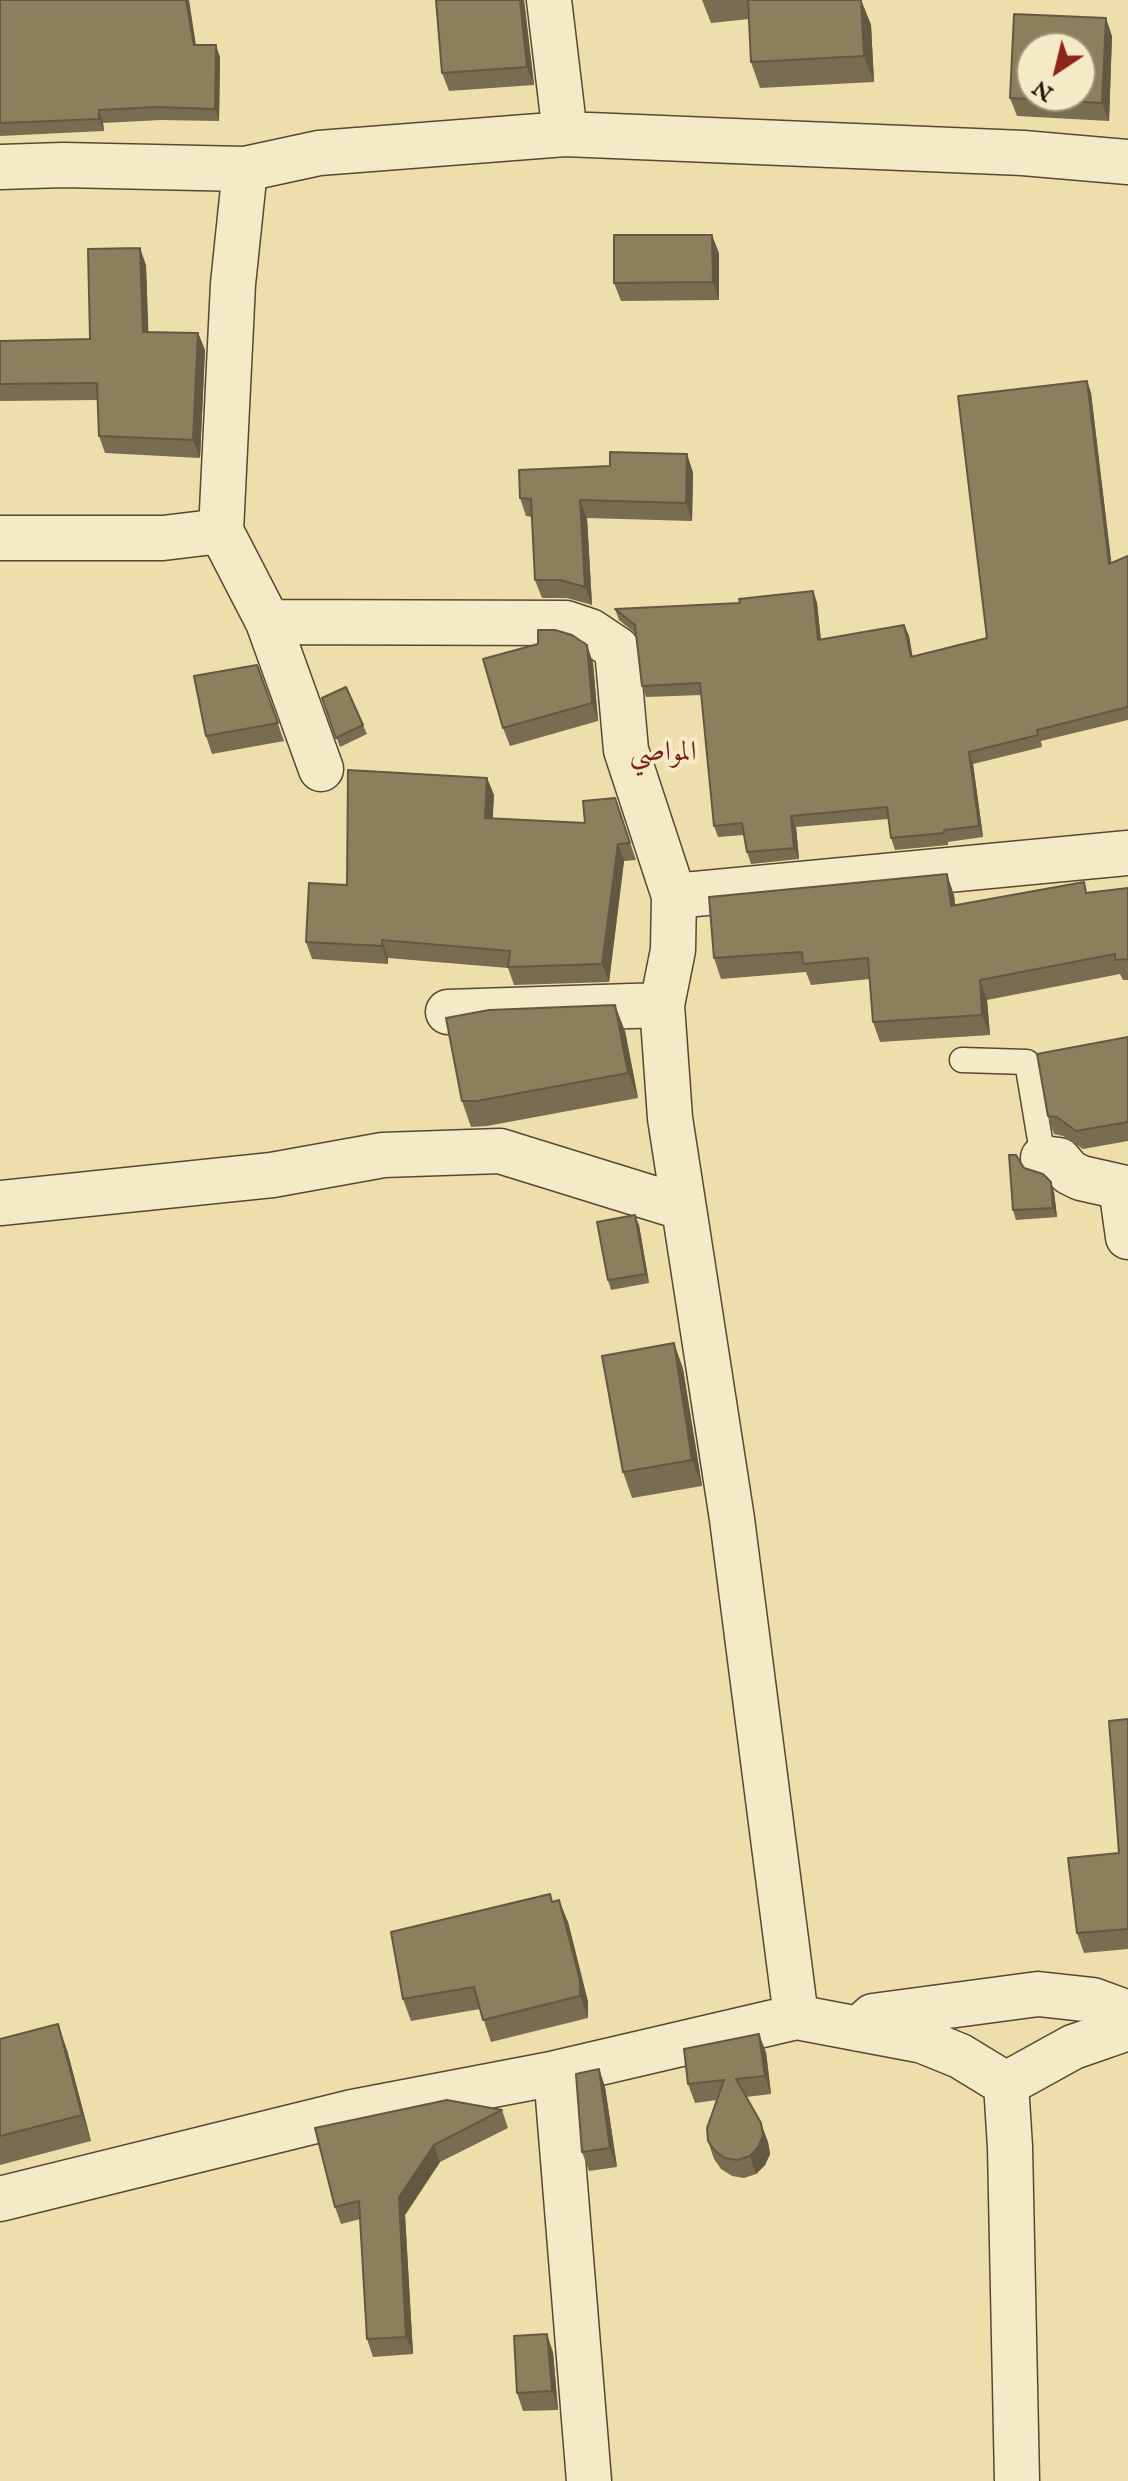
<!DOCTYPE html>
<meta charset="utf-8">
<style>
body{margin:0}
#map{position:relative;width:1128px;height:2481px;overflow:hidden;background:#eedeab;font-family:"IM FELL English",serif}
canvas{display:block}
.north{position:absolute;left:1016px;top:32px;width:80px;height:80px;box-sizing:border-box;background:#f4eac8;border:2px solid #a1967c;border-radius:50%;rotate:215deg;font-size:22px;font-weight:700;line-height:32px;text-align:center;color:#24170b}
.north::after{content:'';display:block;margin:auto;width:28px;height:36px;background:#8f2418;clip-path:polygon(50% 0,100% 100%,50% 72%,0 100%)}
</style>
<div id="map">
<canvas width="1128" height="2481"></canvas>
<div class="north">N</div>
</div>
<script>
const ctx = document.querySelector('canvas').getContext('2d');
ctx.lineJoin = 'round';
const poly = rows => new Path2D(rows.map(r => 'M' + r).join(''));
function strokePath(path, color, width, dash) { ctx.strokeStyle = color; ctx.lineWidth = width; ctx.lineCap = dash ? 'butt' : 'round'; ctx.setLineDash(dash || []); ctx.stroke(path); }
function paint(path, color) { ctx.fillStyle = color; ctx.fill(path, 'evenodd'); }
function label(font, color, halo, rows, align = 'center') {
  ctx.font = font + ' "IM FELL English",Amiri,serif'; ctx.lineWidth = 8; ctx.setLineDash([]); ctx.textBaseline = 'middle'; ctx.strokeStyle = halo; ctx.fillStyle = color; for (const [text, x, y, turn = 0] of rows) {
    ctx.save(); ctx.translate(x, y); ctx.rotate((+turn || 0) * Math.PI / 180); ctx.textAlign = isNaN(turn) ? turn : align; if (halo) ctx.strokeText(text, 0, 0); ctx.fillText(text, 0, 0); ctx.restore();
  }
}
const lane = poly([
 [962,1060,1027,1062,1043,1158]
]);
const street = poly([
 [549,0,565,134],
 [0,167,63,165,245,169,319,153,565,134,1023,153,1128,162],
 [245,169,233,284,221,531,268,622,321,769],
 [0,538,163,538,221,531],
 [268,622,566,623,590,631,617,649,626,750,674,896,673,950,662,1005,670,1118,732,1519,796,2017,556,2073,589,2481],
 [674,896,1128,853],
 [448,1012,662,1005],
 [1043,1158,1059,1160,1069,1172,1081,1178,1121,1187,1128,1237],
 [0,1203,272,1175,383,1155,500,1151,684,1208],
 [796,2017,923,2041,960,2056,1006,2084],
 [859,2029,873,2016,1038,1994,1093,2000,1128,2013],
 [0,2199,352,2112,556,2073],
 [1017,2481,1010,2147,1006,2084,1073,2047,1128,2028]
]);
strokePath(lane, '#564933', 27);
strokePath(street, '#564933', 47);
strokePath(lane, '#f4eac8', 24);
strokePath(street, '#f4eac8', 44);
paint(poly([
 [0,0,196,45,216,45,220,58,219,121,161,120,103,123,104,131,0,136],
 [436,0,524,0,534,85,449,91,442,73],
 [702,0,861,0,871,25,874,82,760,88,751,62,749,19,711,23],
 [1112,36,1109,121,1017,116,1010,98],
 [719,253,719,300,621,301,614,283],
 [146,265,148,332,198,333,205,350,200,458,105,453,99,436,98,400,0,401,0,341,90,339],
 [1087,381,1091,393,1111,563,1128,556,1128,720,1041,741,1042,747,973,764,983,837,948,842,948,845,895,850,891,838,888,819,796,827,799,859,751,864,747,852,744,835,718,837,714,826,702,695,646,697,642,686,636,634,619,620,615,609,740,603,813,591,817,603,821,640,904,625,909,636,912,657,987,638],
 [687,454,693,473,692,521,587,518,592,605,567,598,542,598,535,580,532,517,526,516,520,498,610,466],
 [587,645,593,663,598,721,510,746,503,728],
 [257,665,284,741,212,754,206,736],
 [322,698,363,725,367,734,340,747],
 [487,778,494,795,492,818,585,823,615,798,636,860,624,861,609,982,514,985,508,968,388,958,388,964,312,959,306,942,347,885],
 [1128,888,1128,980,1123,980,1120,974,987,1000,990,1035,880,1042,873,1022,870,979,811,985,806,972,721,979,714,958,954,895,955,905],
 [625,1031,638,1098,487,1126,471,1127,462,1101],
 [1128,1037,1128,1141,1083,1149,1063,1136,1054,1134,1048,1116],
 [1024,1168,1054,1192,1057,1217,1016,1220,1013,1210],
 [639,1225,649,1283,611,1290,608,1280],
 [674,1343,683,1369,702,1486,632,1498,623,1472],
 [1128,1719,1128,1949,1084,1953,1077,1933,1119,1853],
 [553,1902,568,1922,588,2002,588,2018,491,2042,480,2009,411,2021,403,1999],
 [0,2039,67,2050,91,2141,0,2165],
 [766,2052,771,2094,746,2097,768,2142,770,2154,765,2165,756,2174,744,2178,732,2176,721,2169,714,2159,708,2141,717,2100,695,2103,688,2084],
 [599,2069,605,2087,617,2167,589,2171,582,2152],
 [447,2100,502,2110,508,2128,440,2162,405,2215,413,2354,373,2357,367,2339,360,2219,341,2224,335,2207],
 [553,2352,558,2410,523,2411,517,2393]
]), '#796c51');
paint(poly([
 [186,0,189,0,198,58,194,45],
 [520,0,524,0,534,85,527,67],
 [861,0,871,25,874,82,864,56],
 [1106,18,1112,36,1109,121,1102,103],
 [216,45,220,58,219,121,215,109],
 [99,110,103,123,104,131,99,119],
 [712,235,719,253,719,300,713,282],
 [140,248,146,265,149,349,143,332],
 [198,333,205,350,200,458,193,440],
 [1087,381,1091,393,1113,576,1109,564],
 [687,454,693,473,692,521,686,503],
 [580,500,587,518,592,605,585,587],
 [813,591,817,603,822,652,818,640],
 [904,625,909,636,915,669,911,657],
 [587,645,593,663,598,721,592,703],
 [969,752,973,764,983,837,979,826],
 [487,778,494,795,492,835,485,818],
 [791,816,796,827,799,859,794,848],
 [618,844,624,861,609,982,602,964],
 [947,874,954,895,958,926,951,906],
 [382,940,388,958,388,964,382,946],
 [980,980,987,1000,990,1035,982,1015],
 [615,1005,625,1031,638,1098,628,1073],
 [1051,1182,1054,1192,1057,1217,1053,1208],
 [635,1215,639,1225,649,1283,646,1274],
 [674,1343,683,1369,702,1486,692,1460],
 [559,1900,568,1922,588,2002,588,2018,580,1996],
 [58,2024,67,2050,91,2141,82,2115],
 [759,2034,766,2052,771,2094,765,2076],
 [599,2069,605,2087,617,2167,610,2148],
 [761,2123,768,2142,770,2154,765,2165,756,2174,750,2156],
 [434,2145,440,2162,405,2215,413,2354,406,2337,399,2197],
 [547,2334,553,2352,558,2410,552,2391]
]), '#635842');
const building = poly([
 [0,0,186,0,194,45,216,45,215,109,157,107,99,110,99,119,0,123,0,0],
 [436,0,520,0,527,67,442,73,436,0],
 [748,0,861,0,864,56,751,62,748,0],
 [1014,14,1106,18,1102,103,1010,98,1014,14],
 [1032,48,1080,48,1080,96,1032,96,1032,48],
 [614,235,712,235,713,282,614,283,614,235],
 [140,248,143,332,198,333,193,440,99,436,97,383,0,384,0,341,90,339,88,249,140,248],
 [1087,381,1109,564,1128,556,1128,707,1037,730,1038,735,969,752,979,826,944,830,944,833,891,838,887,807,791,816,794,848,747,852,742,823,714,826,700,683,642,686,635,625,615,609,740,603,739,599,813,591,818,640,904,625,911,657,987,638,958,396,1087,381],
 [610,452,687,454,686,503,580,500,585,587,560,580,535,580,531,499,520,498,519,470,610,466,610,452],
 [538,630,555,630,572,635,587,645,592,703,503,728,483,659,538,644,538,630],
 [257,665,278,723,206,736,194,676,257,665],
 [346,687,363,725,336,738,322,698,346,687],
 [348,770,487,778,485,818,585,823,583,801,615,798,630,843,618,844,602,964,508,967,510,951,382,940,382,946,306,942,309,883,347,885,348,770],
 [947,874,951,906,1084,882,1086,893,1128,888,1128,959,1115,960,1115,954,980,980,982,1015,873,1022,868,958,803,964,802,952,714,958,709,897,947,874],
 [615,1005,628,1073,477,1101,462,1101,446,1018,489,1010,615,1005],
 [1128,1037,1128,1122,1076,1131,1057,1117,1048,1116,1037,1054,1128,1037],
 [1009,1155,1016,1155,1024,1168,1043,1174,1051,1182,1053,1208,1013,1210,1009,1155],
 [635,1215,646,1274,608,1280,597,1222,635,1215],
 [674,1343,692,1460,623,1472,602,1356,674,1343],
 [1128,1719,1128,1929,1077,1933,1068,1858,1119,1853,1109,1721,1128,1719],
 [550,1894,552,1902,559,1900,580,1980,580,1996,483,2020,474,1987,403,1999,391,1932,550,1894],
 [58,2024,82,2115,0,2136,0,2039,58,2024],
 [759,2034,765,2076,736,2079,761,2123,763,2136,758,2147,750,2156,737,2160,725,2158,715,2151,708,2141,707,2128,724,2080,688,2084,684,2049,759,2034],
 [599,2069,610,2148,582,2152,576,2074,599,2069],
 [447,2100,502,2110,434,2145,399,2197,406,2337,367,2339,359,2201,335,2207,315,2128,447,2100],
 [547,2334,552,2391,517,2393,514,2336,547,2334]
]);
paint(building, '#8d7e5e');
strokePath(building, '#635842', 2);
label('28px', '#7a1f14', '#f4eac8', [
 ["المواصي",663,754]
]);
</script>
